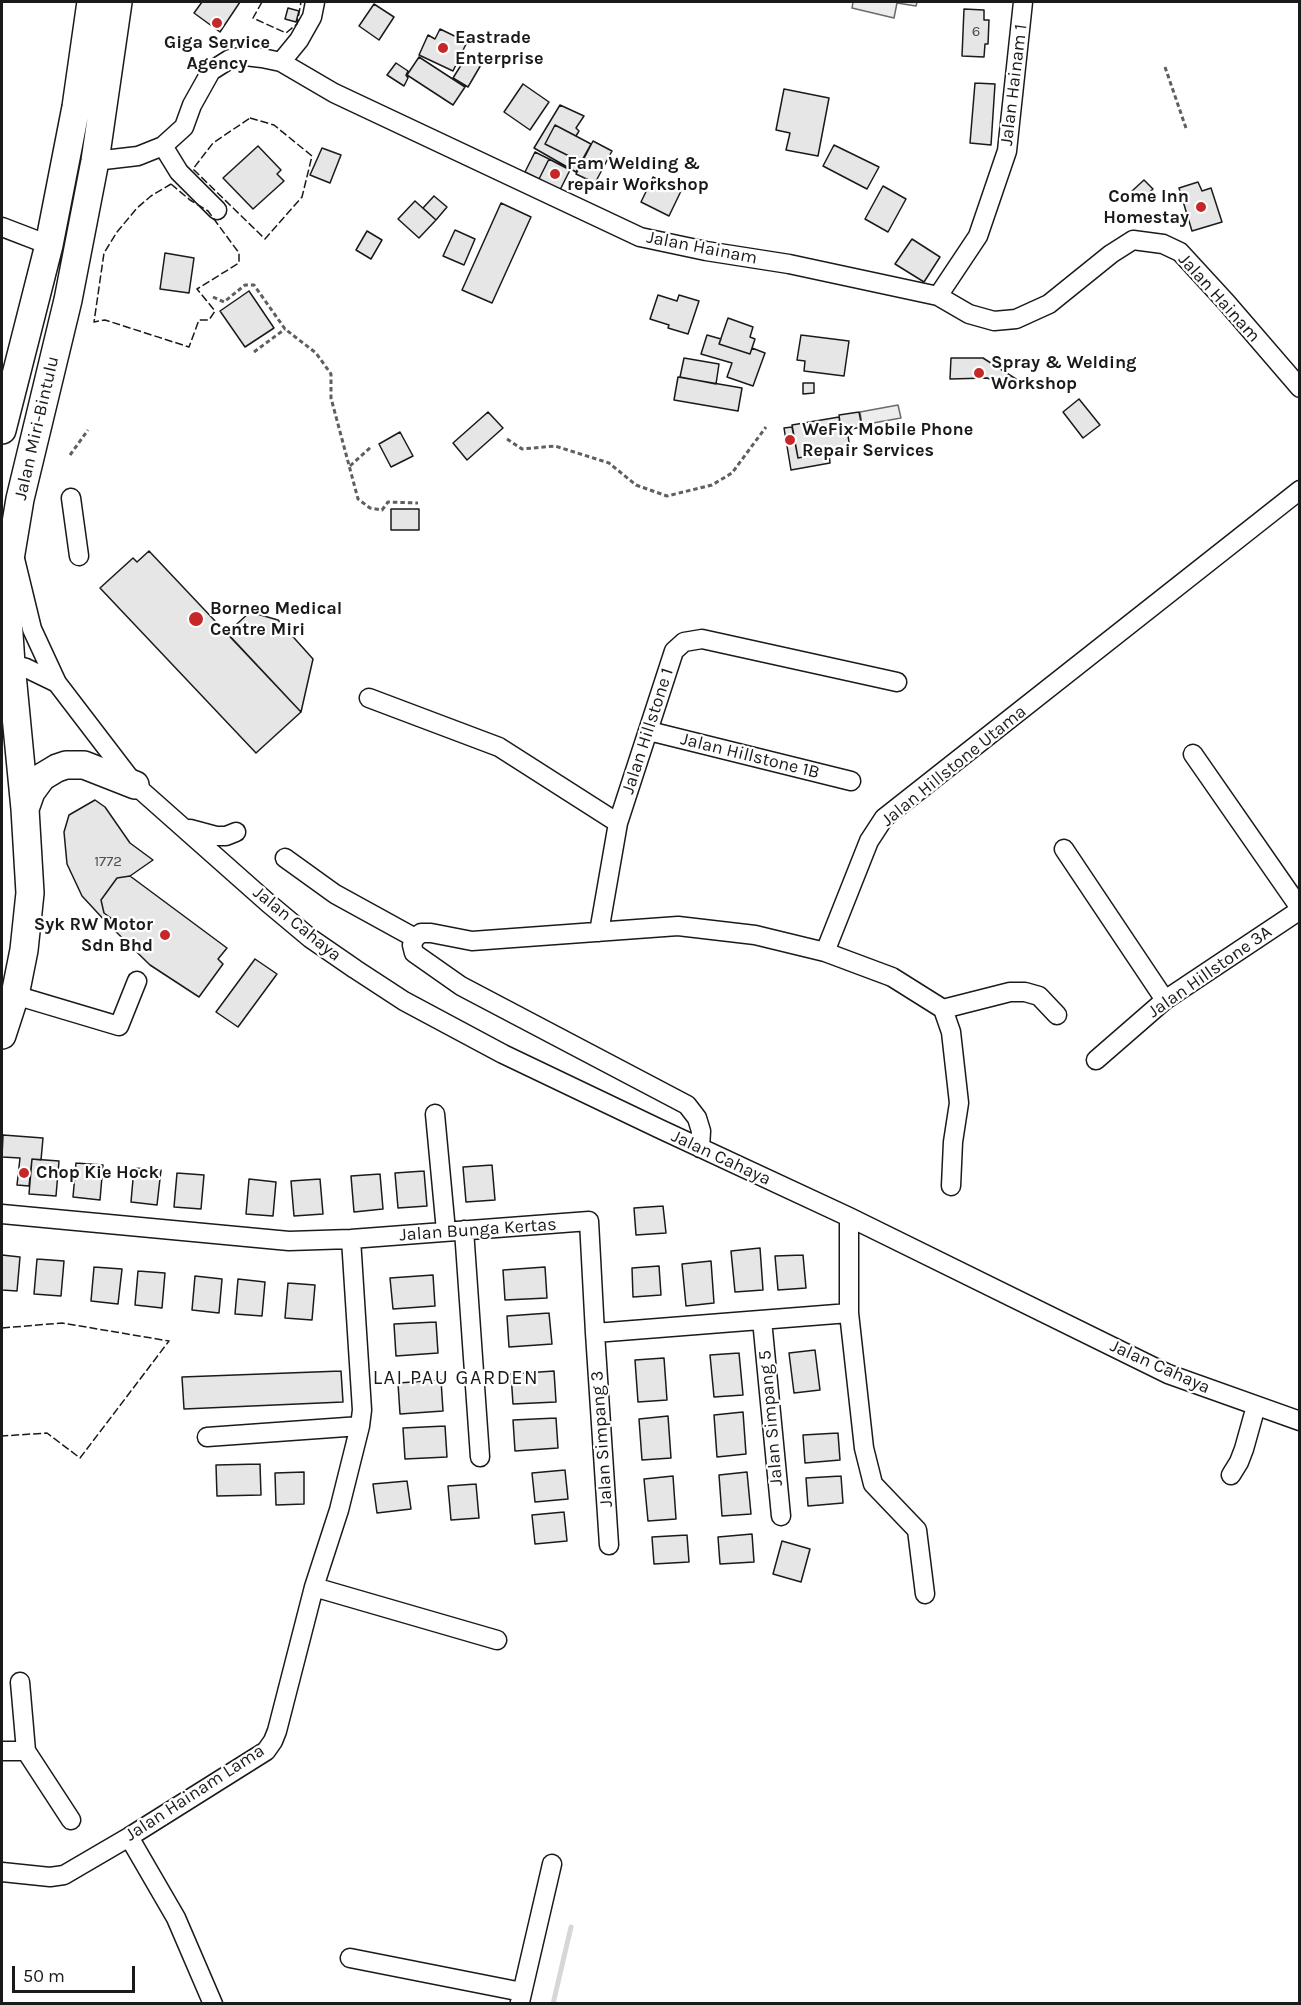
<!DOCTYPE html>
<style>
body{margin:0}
#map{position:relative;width:1301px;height:2005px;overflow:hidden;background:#fff;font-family:Karla,sans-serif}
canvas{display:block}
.frame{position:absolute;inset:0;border:3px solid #1a1a1a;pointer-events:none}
.scale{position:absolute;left:12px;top:1966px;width:123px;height:27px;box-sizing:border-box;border:3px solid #1a1a1a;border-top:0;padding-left:8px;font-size:18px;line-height:21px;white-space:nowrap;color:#1a1a1a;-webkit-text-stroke:4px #fff;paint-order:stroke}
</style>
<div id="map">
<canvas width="1301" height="2005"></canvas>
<div class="frame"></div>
<div class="scale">50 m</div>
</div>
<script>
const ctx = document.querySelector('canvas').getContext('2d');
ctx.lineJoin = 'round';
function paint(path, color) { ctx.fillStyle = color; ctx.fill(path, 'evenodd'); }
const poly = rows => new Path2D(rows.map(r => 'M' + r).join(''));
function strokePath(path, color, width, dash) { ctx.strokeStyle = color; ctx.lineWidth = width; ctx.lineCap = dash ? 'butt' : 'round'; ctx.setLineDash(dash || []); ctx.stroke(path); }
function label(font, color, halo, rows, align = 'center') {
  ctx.font = font + ' Karla,sans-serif'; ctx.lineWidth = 4.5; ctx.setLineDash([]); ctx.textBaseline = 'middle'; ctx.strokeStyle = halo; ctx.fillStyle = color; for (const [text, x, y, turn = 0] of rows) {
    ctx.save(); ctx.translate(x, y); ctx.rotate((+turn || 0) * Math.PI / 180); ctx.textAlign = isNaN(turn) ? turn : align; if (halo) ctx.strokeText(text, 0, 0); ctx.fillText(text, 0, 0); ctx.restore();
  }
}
const built = poly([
 [853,2,917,2,916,6,897,3,894,18,852,8,853,2],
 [898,405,901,418,862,425,860,412,898,405]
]);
paint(built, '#ededed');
strokePath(built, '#6a6a6a', 1.5);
strokePath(poly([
 [553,2004,571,1927]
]), '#d7d7d7', 5);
const building = poly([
 [202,2,240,2,220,32,194,13,202,2],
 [374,4,394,17,379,40,359,26,374,4],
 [288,8,299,11,296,22,285,19,288,8],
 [964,9,984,10,984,20,989,20,988,44,985,44,984,57,962,56,964,9],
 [440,29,467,42,453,71,419,55,428,35,435,39,440,29],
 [468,54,482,63,468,87,453,78,468,54],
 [419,57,465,87,453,105,407,75,419,57],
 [396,63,408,71,406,75,408,78,404,86,387,75,396,63],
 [975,83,995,84,991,145,970,143,975,83],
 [523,84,549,102,530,130,504,112,523,84],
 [784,89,829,98,818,156,786,150,790,133,776,130,784,89],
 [560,105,584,116,576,128,579,131,576,136,555,125,545,144,581,162,576,172,534,148,560,105],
 [555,125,591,144,581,162,545,144,555,125],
 [593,141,612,151,595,183,576,174,593,141],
 [834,145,879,167,867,189,823,166,834,145],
 [258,146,281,170,277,174,284,181,253,209,223,178,258,146],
 [322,148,341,155,330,183,310,175,322,148],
 [535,152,549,159,539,179,525,172,535,152],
 [549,159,570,170,560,190,539,179,549,159],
 [653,177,681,191,669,216,641,202,653,177],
 [1144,180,1153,189,1141,200,1132,191,1144,180],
 [1198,182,1202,191,1211,188,1222,222,1192,231,1179,188,1198,182],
 [883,186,906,199,888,232,865,219,883,186],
 [434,196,447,207,436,220,423,208,434,196],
 [415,201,436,220,419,238,398,219,415,201],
 [501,203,531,217,492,303,462,290,501,203],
 [455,230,475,239,464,265,443,256,455,230],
 [367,231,382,240,371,259,356,250,367,231],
 [912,239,940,257,924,282,895,264,912,239],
 [165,253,194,258,189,293,160,289,165,253],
 [249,291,274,328,245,347,220,311,249,291],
 [658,295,677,301,679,295,699,301,688,334,668,328,669,325,650,319,658,295],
 [728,318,753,327,750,337,755,339,750,354,719,344,728,318],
 [707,335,721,339,719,344,750,354,752,348,765,353,753,386,727,377,732,363,701,354,707,335],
 [801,335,849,341,844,376,804,371,805,361,797,360,801,335],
 [684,358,719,364,716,384,680,377,684,358],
 [951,358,983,358,1016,379,1011,389,1004,384,987,378,950,379,951,358],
 [678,377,742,388,738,411,674,400,678,377],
 [803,383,814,383,814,393,803,394,803,383],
 [1079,399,1100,425,1083,438,1063,412,1079,399],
 [488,412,503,428,467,460,453,443,488,412],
 [859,412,862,427,841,431,839,415,859,412],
 [839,417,841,431,847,430,850,448,798,458,792,425,839,417],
 [792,427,798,458,829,452,830,463,791,470,784,428,792,427],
 [400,432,413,456,391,467,379,444,400,432],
 [391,509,419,509,419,530,391,530,391,509],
 [149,551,301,712,256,753,100,588,133,558,137,562,149,551],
 [250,612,278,620,313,659,301,712,227,633,250,612],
 [95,800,105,807,130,843,153,860,130,876,117,878,101,900,104,913,111,918,107,923,82,896,67,864,64,832,69,815,95,800],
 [130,876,227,948,218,959,223,964,199,997,150,965,107,923,111,918,104,913,101,900,117,878,130,876],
 [255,959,277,974,238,1027,216,1012,255,959],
 [3,1135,43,1138,41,1160,32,1159,29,1186,17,1185,20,1158,2,1157,3,1135],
 [32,1159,59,1161,56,1196,29,1194,32,1159],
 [76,1163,103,1165,100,1200,73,1197,76,1163],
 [492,1165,495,1200,466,1202,463,1167,492,1165],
 [134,1168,161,1170,157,1205,131,1202,134,1168],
 [424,1171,427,1206,398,1208,395,1173,424,1171],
 [177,1173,204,1175,201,1209,174,1207,177,1173],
 [380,1174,383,1209,354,1212,351,1176,380,1174],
 [249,1179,276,1182,273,1216,246,1214,249,1179],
 [320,1179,323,1214,294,1216,291,1181,320,1179],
 [663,1206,666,1233,636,1235,634,1208,663,1206],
 [760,1248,763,1290,735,1292,731,1251,760,1248],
 [2,1255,20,1257,17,1291,2,1290,2,1255],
 [803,1255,806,1288,778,1290,775,1256,803,1255],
 [37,1259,64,1261,61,1296,34,1294,37,1259],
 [711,1261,714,1303,686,1306,682,1264,711,1261],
 [659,1266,661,1295,633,1297,632,1268,659,1266],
 [94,1267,122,1269,118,1304,91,1301,94,1267],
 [545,1267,547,1298,505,1300,503,1270,545,1267],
 [138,1271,165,1273,162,1308,135,1305,138,1271],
 [433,1275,435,1306,393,1309,390,1278,433,1275],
 [195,1276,222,1279,219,1313,192,1310,195,1276],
 [238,1279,265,1282,262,1316,235,1314,238,1279],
 [288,1283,315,1285,312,1320,285,1318,288,1283],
 [549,1313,552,1344,509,1347,507,1316,549,1313],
 [436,1322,438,1353,396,1356,394,1324,436,1322],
 [815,1350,820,1390,794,1393,789,1353,815,1350],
 [739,1353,743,1395,714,1397,710,1355,739,1353],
 [664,1358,667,1400,638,1402,635,1360,664,1358],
 [341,1371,343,1402,184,1409,182,1377,341,1371],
 [554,1371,556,1402,513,1404,511,1374,554,1371],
 [441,1380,443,1411,400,1414,398,1383,441,1380],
 [743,1412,746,1454,717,1457,714,1415,743,1412],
 [668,1416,671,1458,642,1460,639,1419,668,1416],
 [556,1418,558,1448,515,1451,513,1420,556,1418],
 [445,1426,447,1457,405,1459,403,1428,445,1426],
 [838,1433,840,1460,805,1463,803,1435,838,1433],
 [260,1464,261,1495,217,1496,216,1465,260,1464],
 [565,1470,568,1499,535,1502,532,1473,565,1470],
 [304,1472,304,1504,276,1505,275,1473,304,1472],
 [747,1472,751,1514,722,1516,719,1475,747,1472],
 [673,1476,676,1519,648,1521,644,1479,673,1476],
 [841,1476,843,1503,808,1506,806,1478,841,1476],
 [407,1481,411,1509,377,1513,373,1484,407,1481],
 [476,1484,479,1518,451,1520,448,1486,476,1484],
 [564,1512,567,1541,535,1544,532,1515,564,1512],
 [752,1534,754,1562,720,1564,718,1537,752,1534],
 [687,1535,689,1562,654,1564,652,1537,687,1535],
 [782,1541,810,1549,801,1582,773,1574,782,1541]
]);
paint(building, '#e6e6e6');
strokePath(building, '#1a1a1a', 1.5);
const minor = poly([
 [281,62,299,40,312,17,315,2],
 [163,146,179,172,217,210],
 [95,161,138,156,163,146,184,127,192,105,211,71,230,59,245,56,262,58,281,62,334,93,640,237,706,251,789,264,938,296,969,314,994,321,1016,319,1049,304,1111,254,1133,240,1163,244,1180,252,1226,302,1300,388],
 [2,227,49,245],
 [938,296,978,236,1007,151,1023,2],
 [71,498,79,556],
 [15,559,32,629,57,683,135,785,267,902,310,938,355,969,404,1001,503,1054,660,1129,849,1217,1168,1374,1300,1421],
 [11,664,26,668,57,683],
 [369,698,499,747,618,823],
 [649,731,851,781],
 [1193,754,1300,908],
 [190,829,216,836,226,836,236,832],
 [1064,849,1165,1000],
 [285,858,335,894,415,938],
 [599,932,618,823,674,651,684,642,702,639,897,682],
 [415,938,421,933,431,933,472,941,678,926,755,935,825,952,892,977,943,1009,951,1032,959,1103,953,1142,951,1186],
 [415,938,412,945,414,953,461,986,687,1105,697,1118,701,1131,700,1148],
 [825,952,869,841,884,818,1300,490],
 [15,995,119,1026,137,981],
 [943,1009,1010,992,1025,992,1039,996,1057,1015],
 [1096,1060,1165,1000,1300,910],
 [435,1114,446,1231],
 [2,1214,289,1241,351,1239,589,1221,595,1333,849,1313],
 [849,1217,849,1313,864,1448,873,1484,917,1530,925,1594],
 [464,1230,480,1457],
 [762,1320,781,1516],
 [595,1333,609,1545],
 [207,1437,360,1426],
 [1231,1475,1239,1462,1244,1449,1256,1406],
 [314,1587,497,1640],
 [2,1751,26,1751,20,1682],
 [26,1751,71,1820],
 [129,1837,176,1918,213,2004],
 [2,1872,50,1877,64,1875,129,1837,266,1751,273,1741,277,1731,314,1587,339,1510,360,1426,362,1410,351,1239],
 [350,1958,522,1992],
 [520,2002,552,1864]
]);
const highway = poly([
 [2,430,49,245,76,107,91,2],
 [25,809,31,792,42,777,57,768,66,765,84,765,135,785],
 [2,1035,15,995,24,950,30,893,25,809,11,664,7,604,9,565,20,499,68,300,95,161,118,2]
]);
strokePath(minor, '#1a1a1a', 21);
strokePath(highway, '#1a1a1a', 30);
strokePath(poly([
 [1165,67,1186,128],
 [213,297,224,302,245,285,254,285,285,329,316,353,331,374,331,398,358,499,370,508,382,510,388,502,418,503],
 [254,352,285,329],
 [507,439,522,449,555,446,609,463,636,485,667,496,712,485,732,473,766,427],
 [70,455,88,430],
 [350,466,371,447]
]), '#5f5f5f', 3, [4.5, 3]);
strokePath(minor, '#fff', 18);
strokePath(highway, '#fff', 27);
strokePath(poly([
 [262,2,253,18,286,33,297,24,301,2],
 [250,118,274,125,312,156,302,197,265,239,193,169,213,143,250,118],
 [171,184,190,200,208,211,239,253,239,263,197,289,215,311,209,320,199,320,189,347,105,320,94,322,104,253,117,232,137,208,151,196,171,184],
 [2,1328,62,1323,169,1341,80,1458,47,1433,2,1436]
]), '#1a1a1a', 1.5, [8, 3]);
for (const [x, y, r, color] of [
 [217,23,6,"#c62828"],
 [443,48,6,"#c62828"],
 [555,174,6,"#c62828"],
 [1201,207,6,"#c62828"],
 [979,373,6,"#c62828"],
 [790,440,6,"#c62828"],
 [196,619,8,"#c62828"],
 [165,935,6,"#c62828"],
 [24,1173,6,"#c62828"]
]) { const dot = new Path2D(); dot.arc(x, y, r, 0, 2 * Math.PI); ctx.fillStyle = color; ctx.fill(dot); strokePath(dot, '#fff', 2); }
label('15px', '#4d4d4d', null, [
 ["6",976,32],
 ["1772",108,862]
]);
label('bold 18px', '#1a1a1a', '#fff', [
 ["Eastrade",455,38],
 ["Enterprise",455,59],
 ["Giga Service",217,43,"center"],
 ["Agency",217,64,"center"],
 ["Fam Welding &",567,164],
 ["repair Workshop",567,185],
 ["Come Inn",1189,197,"right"],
 ["Homestay",1189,218,"right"],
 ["Spray & Welding",991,363],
 ["Workshop",991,384],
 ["WeFix Mobile Phone",802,430],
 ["Repair Services",802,451],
 ["Borneo Medical",210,609],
 ["Centre Miri",210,630],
 ["Syk RW Motor",153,925,"right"],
 ["Sdn Bhd",153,946,"right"],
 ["Chop Kie Hock",36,1173]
], 'left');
label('18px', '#1a1a1a', '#fff', [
 ["Jalan Hainam 1",1014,85,-83],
 ["Jalan Hainam",702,248,11],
 ["Jalan Hainam",1219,298,48],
 ["Jalan Miri-Bintulu",37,428,-77],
 ["Jalan Hillstone 1",648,731,-72],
 ["Jalan Hillstone 1B",750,756,14],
 ["Jalan Hillstone Utama",954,766,-39],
 ["Jalan Cahaya",297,924,39],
 ["Jalan Hillstone 3A",1210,972,-35],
 ["Jalan Cahaya",721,1158,25],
 ["Jalan Bunga Kertas",478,1230,-4],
 ["Jalan Cahaya",1160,1367,24],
 ["Jalan Simpang 5",771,1418,-95],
 ["Jalan Simpang 3",602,1439,-94],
 ["Jalan Hainam Lama",195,1793,-33]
]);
ctx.letterSpacing = '1.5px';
label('20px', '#1a1a1a', '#fff', [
 ["LAI PAU GARDEN",456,1378]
]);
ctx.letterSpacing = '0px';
</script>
